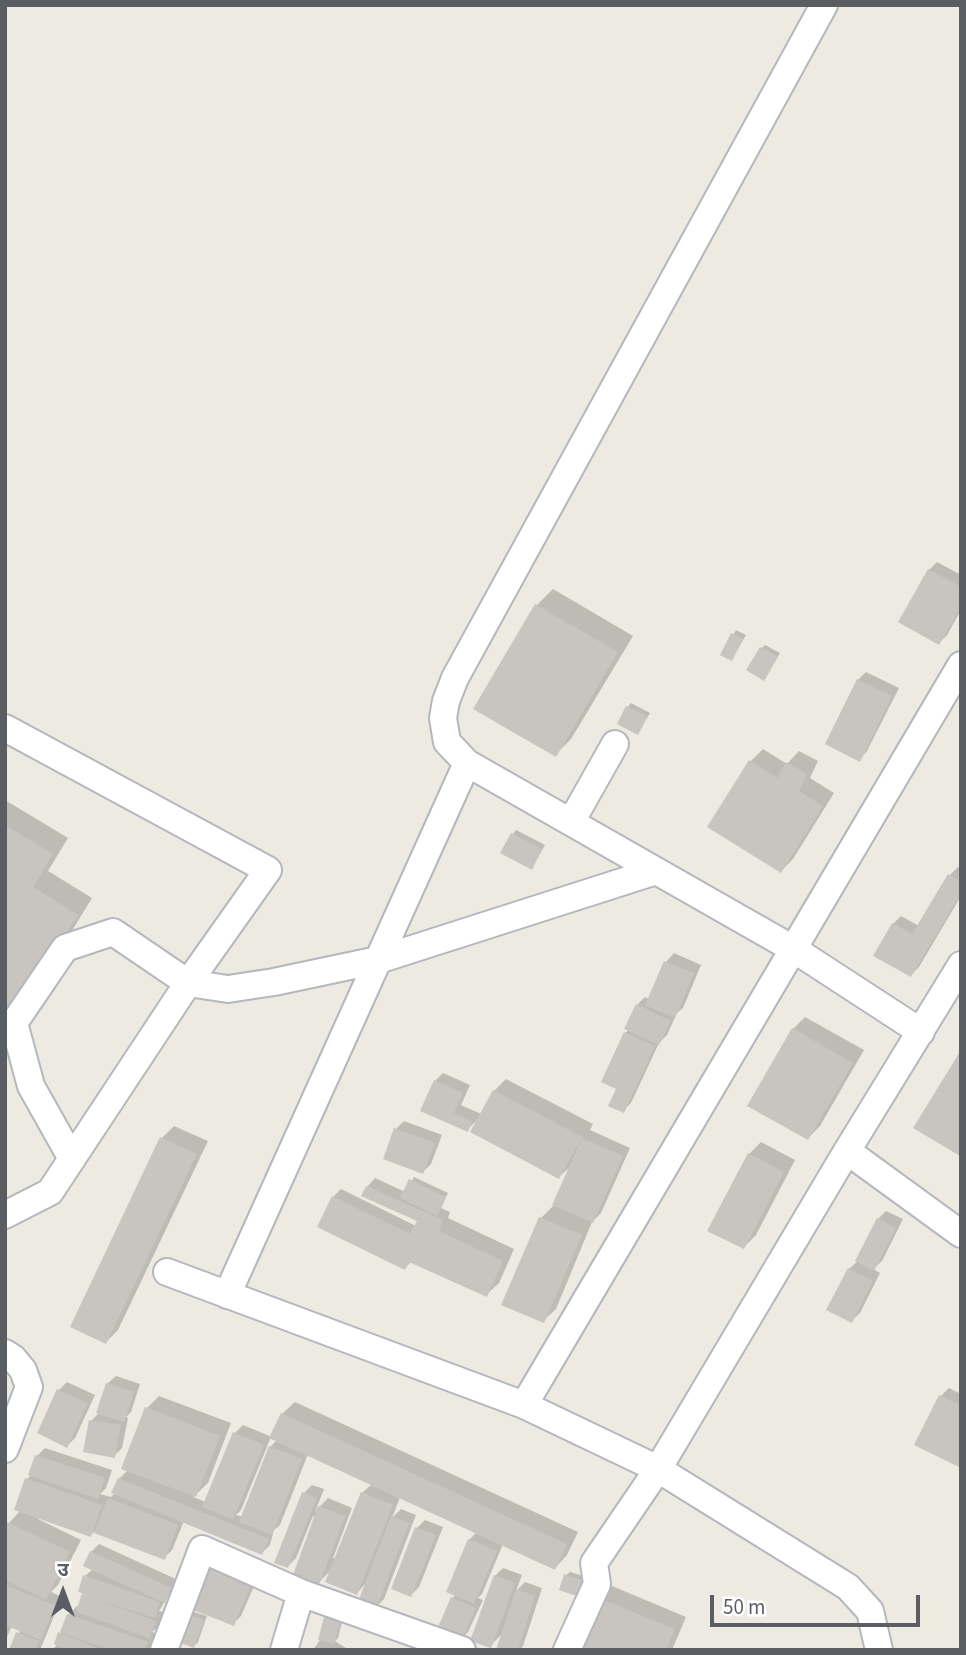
<!DOCTYPE html>
<meta charset="utf-8">
<style>
body{margin:0}
#map{position:relative;width:966px;height:1655px;overflow:hidden;background:#eceae1;font-family:"Source Sans 3","Noto Sans Devanagari",sans-serif}
canvas{display:block}
.frame{position:absolute;inset:0;border:7px solid #5a5d62;pointer-events:none}
.north{position:absolute;left:28px;top:1557px;width:70px;height:70px;-webkit-text-stroke:5px #fff;paint-order:stroke;rotate:0deg;font-size:19px;font-weight:700;line-height:28px;text-align:center;color:#5a5d62}
.north::after{content:'';display:block;margin:auto;width:24px;height:32px;background:#5a5d62;clip-path:polygon(50% 0,100% 100%,50% 72%,0 100%)}
.scale{position:absolute;left:710px;top:1595px;width:210px;height:32px;box-sizing:border-box;border:4px solid #5a5d62;border-top:0;padding-left:9px;font-size:21px;line-height:24px;white-space:nowrap;color:#5a5d62;-webkit-text-stroke:5px #fff;paint-order:stroke}
</style>
<div id="map">
<canvas width="966" height="1655"></canvas>
<div class="frame"></div>
<div class="north">उ</div>
<div class="scale">50 m</div>
</div>
<script>
const c = document.querySelector('canvas').getContext('2d');
c.lineJoin = 'round';
function fillPath(path, color) { c.fillStyle = color; c.fill(path, 'evenodd'); }
const toPath = rows => new Path2D(rows.map(r => 'M' + r).join(''));
function strokePath(path, color, width, dash) { c.strokeStyle = color; c.lineWidth = width; c.lineCap = dash ? 'butt' : 'round'; c.setLineDash(dash || []); c.stroke(path); }
const shadow = toPath([
 [937,562,961,575,961,610,947,635,939,643,929,570],
 [553,589,633,636,571,739,555,755,476,708,537,605],
 [736,630,746,635,732,659,723,654],
 [765,645,780,653,767,675,762,648],
 [866,672,899,688,867,751,859,760,858,680],
 [631,703,650,713,638,733,628,707],
 [763,749,787,764,799,751,818,761,810,778,834,793,793,859,781,871,751,761],
 [5,800,68,838,48,871,92,898,5,1040],
 [516,830,545,845,532,868,513,834],
 [958,867,961,869,961,896,919,967,911,975,893,924,901,916,919,926,950,875],
 [674,953,701,965,683,1008,677,1013,667,1035,659,1043,631,1103,623,1111,618,1088,625,1033,629,1030,637,1005,645,997,649,999,666,962],
 [805,1017,864,1050,820,1126,808,1138,793,1029],
 [443,1073,470,1085,461,1105,481,1114,494,1091,506,1079,593,1124,590,1130,630,1148,601,1213,592,1222,556,1309,543,1321,541,1218,554,1205,572,1165,559,1177,477,1120,467,1130,422,1111,435,1081],
 [404,1121,442,1135,431,1164,423,1172,396,1129],
 [174,1126,208,1141,118,1330,106,1342,162,1138],
 [761,1142,795,1160,756,1235,744,1247,749,1154],
 [414,1177,448,1193,441,1208,450,1212,448,1218,514,1249,499,1283,486,1295,411,1262,405,1268,333,1197,341,1189,416,1226,420,1220,367,1187,375,1178,405,1192],
 [886,1211,903,1219,882,1261,873,1269,880,1273,860,1313,851,1321,849,1269,858,1261,878,1219],
 [116,1376,140,1384,131,1412,126,1417,128,1418,122,1448,114,1456,91,1421,98,1414,107,1384],
 [67,1382,95,1395,75,1438,67,1446,59,1390],
 [949,1388,961,1394,961,1466,941,1396],
 [159,1396,231,1423,208,1483,193,1497,206,1502,235,1433,243,1425,272,1437,282,1414,295,1402,578,1532,567,1555,555,1568,503,1544,482,1594,478,1598,483,1600,468,1632,460,1640,453,1598,456,1594,469,1540,477,1532,400,1497,392,1518,401,1509,416,1515,384,1599,376,1607,367,1582,357,1593,332,1569,318,1583,316,1517,313,1516,296,1558,288,1566,304,1493,312,1485,324,1489,315,1512,328,1498,352,1508,333,1558,336,1559,362,1493,372,1484,308,1454,280,1525,274,1530,270,1545,262,1553,184,1521,172,1550,164,1558,95,1531,91,1535,39,1517,38,1519,81,1540,58,1585,51,1592,62,1597,40,1650,11,1650,21,1629,12,1625,5,1642,5,1583,8,1580,5,1530,9,1523,21,1510,27,1479,32,1474,37,1456,45,1448,112,1470,106,1488,100,1494,111,1497,115,1493,114,1492,119,1479,128,1470,147,1408],
 [271,1437,277,1440,269,1448,243,1517,236,1515,241,1510],
 [425,1520,443,1527,419,1587,411,1595,417,1528],
 [99,1544,178,1580,159,1611,163,1612,157,1628,152,1632,155,1633,150,1650,52,1650,58,1644,56,1643,68,1615,77,1606,79,1607,85,1592,85,1576,93,1569,91,1552],
 [215,1559,258,1577,241,1616,233,1624,207,1568],
 [503,1568,522,1575,516,1591,525,1582,542,1588,523,1646,520,1650,501,1650,503,1633,490,1646,495,1576],
 [570,1572,593,1579,585,1597,566,1575],
 [612,1586,686,1617,672,1650,579,1650,600,1599],
 [191,1611,207,1616,198,1642,194,1646,178,1640],
 [329,1614,343,1618,338,1638,335,1641,349,1650,313,1650,320,1640,325,1618]
]);
const building = toPath([
 [928,569,961,587,961,607,939,645,898,622],
 [535,604,618,652,556,757,473,709],
 [731,633,743,639,732,661,720,655],
 [760,647,778,657,764,681,746,670],
 [857,679,892,696,860,762,825,744],
 [626,706,648,716,638,735,617,724],
 [749,760,777,778,786,762,807,774,799,791,823,806,781,873,707,827],
 [5,825,53,854,33,887,78,915,5,1033],
 [511,833,542,849,532,870,500,853],
 [948,874,961,882,961,893,911,977,873,956,892,923,912,934],
 [664,961,694,973,675,1018,645,1005],
 [636,1004,671,1021,659,1045,624,1029],
 [792,1028,853,1063,808,1140,747,1106],
 [624,1032,655,1046,624,1113,608,1106,616,1089,601,1082],
 [961,1050,961,1155,960,1156,913,1128],
 [434,1080,463,1093,454,1113,472,1122,468,1132,420,1111],
 [493,1090,582,1137,559,1179,470,1132],
 [394,1128,435,1143,423,1174,383,1159],
 [160,1137,197,1154,106,1344,70,1327],
 [582,1138,623,1156,593,1223,552,1205],
 [748,1153,784,1172,744,1249,707,1231],
 [409,1179,446,1197,437,1216,400,1198],
 [366,1186,443,1220,439,1231,503,1261,487,1297,409,1262,405,1270,317,1227,332,1196,410,1234,417,1221,361,1196],
 [539,1217,582,1235,544,1323,501,1305],
 [877,1218,896,1228,874,1271,855,1261],
 [848,1268,873,1281,852,1323,826,1310],
 [106,1383,134,1392,124,1422,96,1413],
 [57,1389,88,1403,67,1448,37,1433],
 [939,1395,961,1406,961,1468,914,1445],
 [145,1407,220,1436,196,1497,121,1469],
 [281,1413,567,1544,555,1570,269,1438],
 [89,1420,121,1425,115,1458,83,1452],
 [233,1432,264,1445,233,1520,202,1507],
 [269,1446,302,1459,272,1535,239,1522],
 [35,1455,105,1478,98,1499,28,1475],
 [25,1478,102,1505,91,1537,14,1510],
 [118,1478,269,1539,262,1555,111,1493],
 [302,1492,317,1498,288,1568,274,1563],
 [361,1492,393,1505,357,1595,325,1582],
 [108,1498,178,1525,165,1560,94,1533],
 [318,1506,345,1516,319,1585,293,1575],
 [391,1516,409,1523,376,1609,358,1602],
 [7,1522,70,1552,46,1600,5,1580,5,1526],
 [415,1527,436,1535,411,1597,391,1589],
 [468,1539,497,1551,474,1604,446,1592],
 [90,1551,172,1588,165,1603,83,1566],
 [205,1567,251,1585,234,1626,188,1608],
 [564,1574,590,1583,585,1599,559,1590],
 [83,1575,160,1602,155,1618,92,1598,156,1621,149,1638,76,1612,82,1593,78,1592],
 [494,1575,515,1583,491,1648,470,1641],
 [5,1585,55,1605,41,1640,5,1625],
 [516,1589,535,1596,518,1650,496,1650],
 [451,1597,476,1608,461,1642,436,1632],
 [599,1598,675,1629,666,1650,577,1650],
 [67,1614,148,1642,145,1650,111,1650,60,1632],
 [186,1614,204,1620,194,1648,176,1641],
 [324,1617,340,1621,334,1644,318,1640],
 [16,1632,39,1641,36,1650,9,1650],
 [58,1632,102,1650,67,1650,54,1644]
]);
const street = toPath([
 [824,5,455,678,446,701,443,718,447,742,467,763,795,950,921,1032],
 [5,728,268,870,188,983,50,1192,5,1215],
 [571,822,615,744],
 [961,965,847,1151,961,1234],
 [847,1151,658,1469,524,1405,961,665],
 [72,1159,31,1086,14,1023,65,948,113,932,188,983,228,989,274,982,378,960,656,871],
 [167,1272,524,1405],
 [227,1295,467,763],
 [5,1353,13,1358,23,1370,29,1387,5,1449],
 [164,1650,202,1549,301,1593,462,1650],
 [284,1650,301,1593],
 [567,1650,597,1584,594,1563,658,1469,848,1587,870,1611,879,1650]
]);
fillPath(shadow, '#0003');
fillPath(building, '#c8c4bf');
strokePath(street, '#b4b7bc', 30);
strokePath(street, '#fff', 26);
</script>
